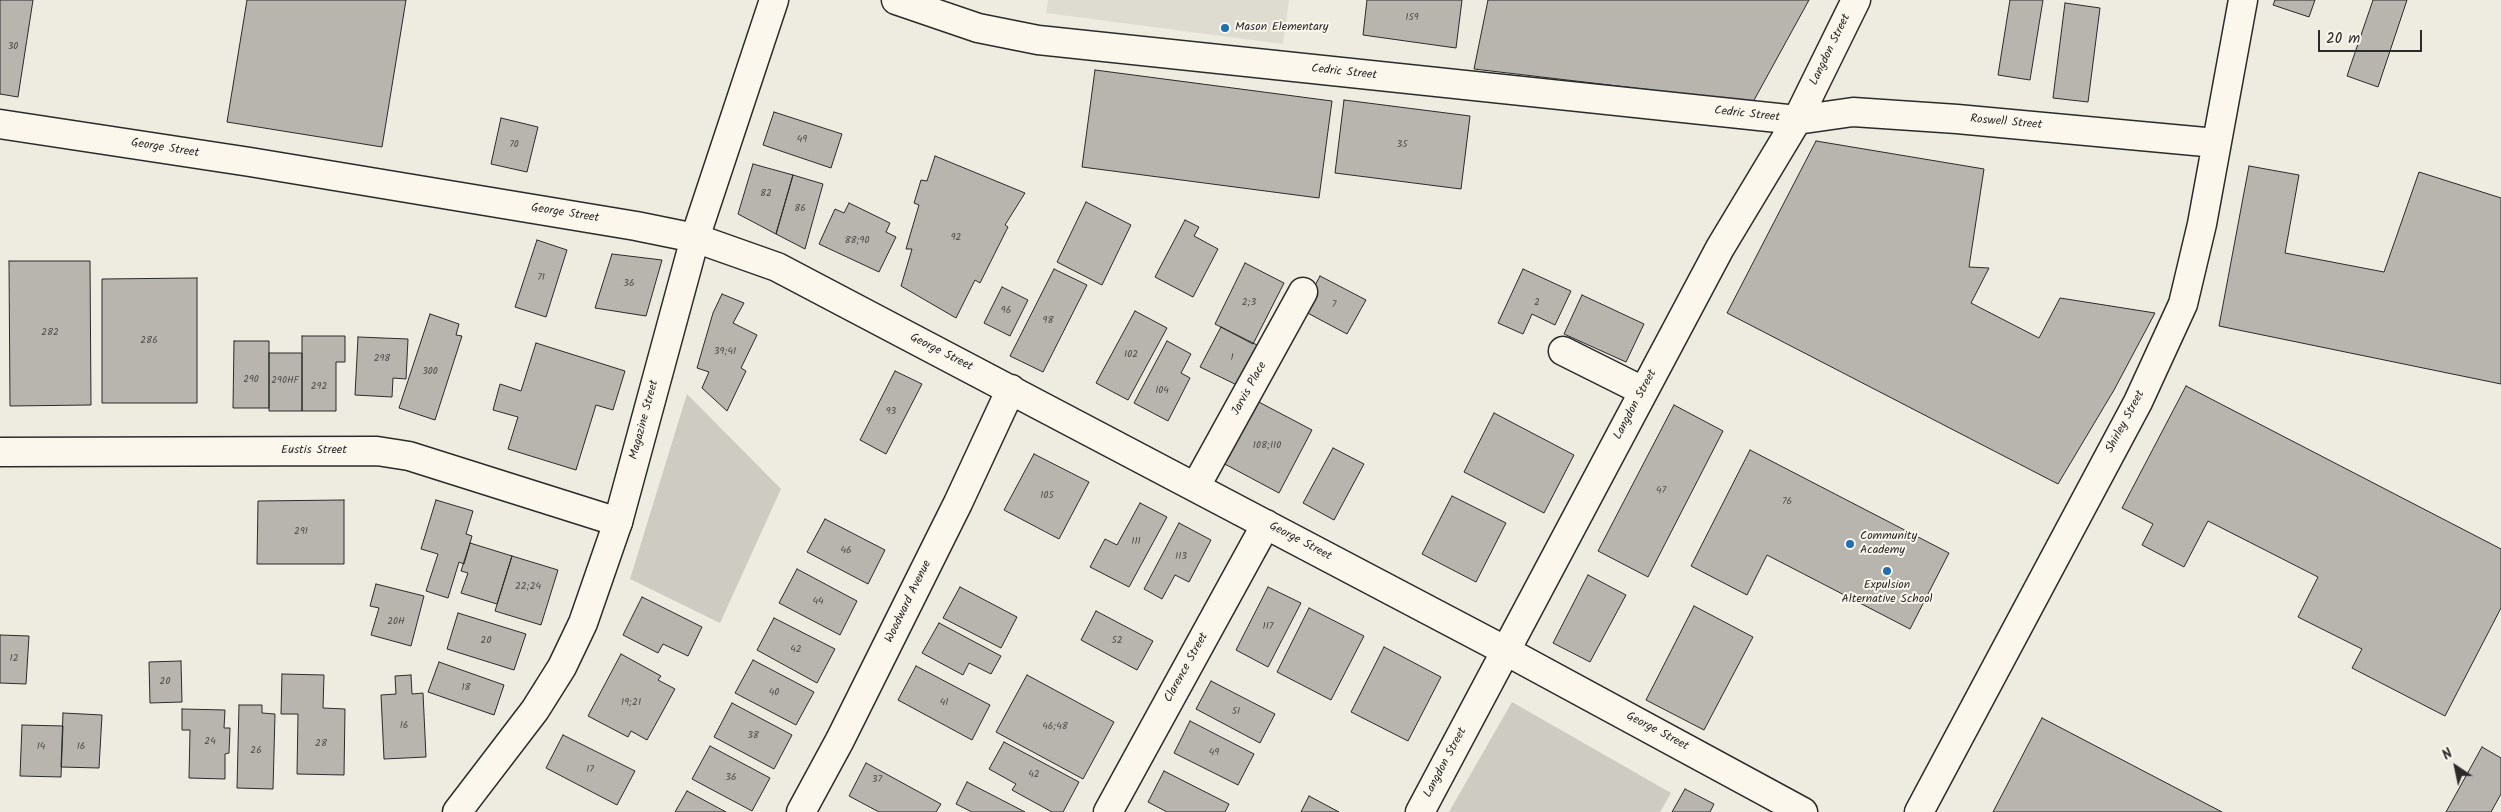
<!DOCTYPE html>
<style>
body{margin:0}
#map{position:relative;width:2501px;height:812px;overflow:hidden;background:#eeebe0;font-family:Kalam,sans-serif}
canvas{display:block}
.north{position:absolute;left:2431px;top:742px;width:50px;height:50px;-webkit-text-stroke:4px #fbf7ec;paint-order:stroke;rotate:326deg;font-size:14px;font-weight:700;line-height:20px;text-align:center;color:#2b2b2b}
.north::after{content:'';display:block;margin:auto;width:18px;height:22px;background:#2b2b2b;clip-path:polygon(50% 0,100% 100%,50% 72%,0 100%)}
.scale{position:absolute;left:2318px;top:30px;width:104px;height:22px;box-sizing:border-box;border:2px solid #2b2b2b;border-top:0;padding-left:6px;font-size:15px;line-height:18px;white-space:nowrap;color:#2b2b2b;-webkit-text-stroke:4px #fbf7ec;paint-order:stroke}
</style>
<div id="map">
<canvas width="2501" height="812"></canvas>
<div class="north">N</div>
<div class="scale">20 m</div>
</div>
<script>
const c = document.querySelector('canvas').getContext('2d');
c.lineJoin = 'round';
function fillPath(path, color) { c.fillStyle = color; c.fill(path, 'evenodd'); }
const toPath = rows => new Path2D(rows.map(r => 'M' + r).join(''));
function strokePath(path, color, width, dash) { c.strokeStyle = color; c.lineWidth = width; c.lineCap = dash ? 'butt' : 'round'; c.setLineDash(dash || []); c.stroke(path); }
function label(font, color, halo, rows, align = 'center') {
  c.font = font + ' Kalam,sans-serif'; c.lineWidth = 4; c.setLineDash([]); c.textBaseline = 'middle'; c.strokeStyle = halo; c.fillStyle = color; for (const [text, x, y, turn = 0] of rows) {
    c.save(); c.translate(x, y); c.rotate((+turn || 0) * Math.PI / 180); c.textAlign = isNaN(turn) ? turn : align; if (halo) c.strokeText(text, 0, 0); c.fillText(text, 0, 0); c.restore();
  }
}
const built = toPath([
 [1048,0,1289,0,1283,44,1046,13]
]);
const green = toPath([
 [687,394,781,489,720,623,630,579],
 [1512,702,1671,793,1660,812,1449,812]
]);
const building = toPath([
 [0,0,33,0,18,97,0,94,0,0],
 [247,0,406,0,382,147,227,122,247,0],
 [1367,0,1462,0,1456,48,1363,35,1367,0],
 [1488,0,1809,0,1753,102,1474,69,1488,0],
 [2010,0,2043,0,2030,80,1998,75,2010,0],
 [2275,0,2315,0,2309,17,2273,5,2275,0],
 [2373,0,2407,0,2378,87,2347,76,2373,0],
 [2065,3,2100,8,2088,102,2053,98,2065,3],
 [1095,70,1332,101,1319,198,1082,167,1095,70],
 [1344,100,1470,116,1461,189,1335,173,1344,100],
 [774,112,842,134,831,168,763,145,774,112],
 [501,118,538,127,527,172,491,164,501,118],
 [1816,141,1984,169,1969,267,1989,268,1971,303,2039,338,2060,298,2155,313,2114,390,2058,484,1727,313,1816,141],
 [935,156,1025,193,1005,225,1008,227,980,283,975,280,956,318,901,286,912,249,906,249,919,205,914,203,921,180,927,181,935,156],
 [753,164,793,175,776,234,738,214,753,164],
 [2249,166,2299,175,2285,253,2384,272,2419,172,2501,198,2501,384,2219,326,2249,166],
 [793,175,823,184,805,249,776,234,793,175],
 [1086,202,1131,225,1102,285,1057,262,1086,202],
 [849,203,890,223,886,232,896,237,879,272,819,244,835,209,844,213,849,203],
 [1185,220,1199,227,1194,236,1218,249,1193,297,1155,277,1185,220],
 [537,240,567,250,546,317,515,307,537,240],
 [612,254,662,260,646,316,595,308,612,254],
 [9,261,90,261,91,405,10,406,9,261],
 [1245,263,1284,283,1253,344,1215,324,1245,263],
 [1054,269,1087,285,1043,372,1010,356,1054,269],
 [1523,269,1571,291,1555,325,1532,314,1523,334,1498,323,1523,269],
 [1320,276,1366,300,1347,334,1302,310,1320,276],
 [197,278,197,403,102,403,102,279,197,278],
 [1002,287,1028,300,1010,336,984,323,1002,287],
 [722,294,744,303,733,323,757,335,741,368,746,371,727,411,702,388,709,372,697,368,713,313,722,294],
 [1582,295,1644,324,1626,362,1564,334,1582,295],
 [1135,311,1167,328,1128,400,1096,383,1135,311],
 [430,314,459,324,456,335,462,336,435,420,399,408,430,314],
 [1221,327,1263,348,1243,388,1200,367,1221,327],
 [302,336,345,336,345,362,336,362,336,411,302,411,302,336],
 [358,337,408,339,406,379,393,378,392,397,355,395,358,337],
 [234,341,269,341,269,408,233,408,234,341],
 [1167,341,1191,354,1181,373,1190,378,1168,421,1134,403,1167,341],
 [536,343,625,371,613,410,596,405,576,470,508,449,518,417,493,410,500,384,521,391,536,343],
 [269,353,302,353,302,411,269,411,269,353],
 [895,371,922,384,886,454,860,440,895,371],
 [2186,386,2501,549,2501,608,2445,716,2352,668,2362,649,2298,617,2318,577,2208,521,2184,567,2142,545,2153,524,2122,508,2186,386],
 [1255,400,1312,430,1279,493,1221,462,1255,400],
 [1674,405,1723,431,1648,577,1598,551,1674,405],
 [1494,413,1574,455,1544,513,1464,472,1494,413],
 [1333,448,1364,464,1334,520,1303,503,1333,448],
 [1750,450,1949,553,1910,629,1767,555,1747,595,1691,566,1750,450],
 [1034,454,1089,482,1059,539,1004,510,1034,454],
 [1452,496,1506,523,1476,582,1422,554,1452,496],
 [344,500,344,564,257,564,258,501,344,500],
 [436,500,473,511,466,534,472,536,464,564,459,562,448,598,426,591,438,554,421,549,436,500],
 [1140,503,1167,517,1129,587,1090,567,1105,539,1117,545,1140,503],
 [825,519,885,550,868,584,807,552,825,519],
 [1179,523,1211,540,1189,582,1175,575,1162,599,1144,589,1179,523],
 [470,543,512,556,497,604,461,593,468,573,461,571,470,543],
 [512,556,558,570,541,625,495,611,512,556],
 [797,569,857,601,840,635,779,603,797,569],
 [1588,575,1626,595,1590,662,1553,643,1588,575],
 [376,584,424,596,411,646,371,635,379,608,370,606,376,584],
 [960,587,1017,617,1001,648,943,618,960,587],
 [1268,587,1301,603,1268,667,1236,650,1268,587],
 [642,597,702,627,688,656,663,644,658,653,623,635,642,597],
 [1694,606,1753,637,1704,730,1646,700,1694,606],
 [1309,608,1364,636,1331,700,1277,672,1309,608],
 [1096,611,1153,641,1137,670,1081,640,1096,611],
 [458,613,526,634,514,670,447,649,458,613],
 [774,618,835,649,817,683,757,650,774,618],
 [939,623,1001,656,991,674,969,663,963,675,922,653,939,623],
 [0,635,29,636,26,684,0,683,0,635],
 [1384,647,1441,677,1408,741,1351,712,1384,647],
 [621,654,661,676,658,680,675,689,647,740,631,731,628,737,588,716,621,654],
 [753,660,814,692,796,725,735,693,753,660],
 [181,661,182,702,150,703,149,662,181,661],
 [439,662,504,685,494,715,428,692,439,662],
 [916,666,990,705,972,740,898,700,916,666],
 [282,674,324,675,323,708,345,709,344,775,297,774,298,714,281,714,282,674],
 [411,675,412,694,423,693,426,757,384,759,381,695,396,694,395,676,411,675],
 [1027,675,1114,722,1083,779,996,732,1027,675],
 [1211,681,1275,714,1260,743,1196,709,1211,681],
 [732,703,792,735,774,769,714,737,732,703],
 [239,705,262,705,262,713,275,714,273,789,237,788,239,705],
 [182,709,225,710,224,728,230,728,229,753,225,754,225,779,189,778,190,730,182,730,182,709],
 [63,713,102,715,99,768,61,767,63,713],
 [2042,718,2222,812,1993,812,2042,718],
 [1190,721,1254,754,1238,785,1174,753,1190,721],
 [22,725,63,726,61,777,20,776,22,725],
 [563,735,635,771,617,805,546,768,563,735],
 [1004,742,1079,782,1063,812,1052,812,1012,790,1016,784,989,769,1004,742],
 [710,746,770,778,752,811,692,779,710,746],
 [2482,747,2501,758,2501,794,2491,812,2446,812,2482,747],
 [866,763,941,804,936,812,879,812,849,796,866,763],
 [1164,771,1229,804,1225,812,1167,812,1148,802,1164,771],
 [967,782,1025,812,972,812,956,804,967,782],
 [1685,789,1714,804,1710,812,1672,812,1685,789],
 [687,791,726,812,675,812,687,791],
 [1309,796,1339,812,1301,812,1309,796]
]);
const street = toPath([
 [896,0,978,28,1038,40,1797,120,1853,112,1957,119,2216,143],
 [0,124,250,162,636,226,695,238,777,267,1506,651,1803,812],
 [1563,351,1643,391],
 [0,452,377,451,409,456,618,522],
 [1196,486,1303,292],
 [801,812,840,740,958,503,1011,389],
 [1108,812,1266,524],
 [1420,812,1720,248,1797,120,1856,0],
 [1919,812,2138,402,2183,304,2202,224,2243,0]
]);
const secondary = toPath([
 [457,812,535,710,562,667,583,623,618,522,695,238,774,0]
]);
const markers = [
 [1225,28,5,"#1f6fb2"],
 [1850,544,5,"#1f6fb2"],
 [1887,571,5,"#1f6fb2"]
];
const numberNames = [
 ["159",1412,18],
 ["30",13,47],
 ["49",802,140],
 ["70",514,145],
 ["35",1402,145],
 ["82",766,194],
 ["86",800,209],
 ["92",956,238],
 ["88;90",857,241],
 ["71",541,278],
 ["36",629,284],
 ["2;3",1249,303],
 ["2",1537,303],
 ["7",1334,305],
 ["96",1006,311],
 ["98",1048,321],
 ["282",50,333],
 ["286",149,341],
 ["39;41",725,352],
 ["102",1131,355],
 ["1",1232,358],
 ["298",382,359],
 ["300",430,372],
 ["290",251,380],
 ["290HF",285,381],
 ["292",319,387],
 ["104",1162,391],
 ["93",891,412],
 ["108;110",1267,446],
 ["47",1661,491],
 ["105",1047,496],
 ["76",1787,502],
 ["291",301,532],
 ["111",1136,542],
 ["46",846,551],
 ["113",1181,557],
 ["22;24",528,587],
 ["44",818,602],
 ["20H",396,622],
 ["117",1268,627],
 ["20",486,641],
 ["52",1117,641],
 ["42",796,650],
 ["12",14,659],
 ["20",165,682],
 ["18",466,688],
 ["40",774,693],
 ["19;21",631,703],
 ["41",944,703],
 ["51",1236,712],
 ["16",404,726],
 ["46;48",1055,727],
 ["38",753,736],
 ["24",210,742],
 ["28",321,744],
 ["14",41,747],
 ["16",81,747],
 ["26",256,751],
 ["49",1214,753],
 ["17",590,770],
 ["42",1034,775],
 ["36",731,778],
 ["37",877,780]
];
const poiNames = [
 ["Mason Elementary",1235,28],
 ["Community",1860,537],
 ["Academy",1860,551],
 ["Expulsion",1887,586,"center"],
 ["Alternative School",1887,600,"center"]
];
const streetNames = [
 ["Langdon Street",1831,50,-64],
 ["Cedric Street",1344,73,6],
 ["Cedric Street",1747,115,6],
 ["Roswell Street",2006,123,5],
 ["George Street",165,149,9],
 ["George Street",565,214,9],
 ["George Street",941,353,27],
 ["Jarvis Place",1250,389,-61],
 ["Langdon Street",1636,405,-62],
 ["Magazine Street",645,420,-75],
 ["Shirley Street",2126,422,-62],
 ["Eustis Street",314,451],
 ["George Street",1300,542,28],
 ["Woodward Avenue",909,602,-64],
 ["Clarence Street",1187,668,-61],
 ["George Street",1657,732,28],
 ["Langdon Street",1446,763,-62]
];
fillPath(built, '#dedbd1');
fillPath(green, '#cecbc2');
fillPath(building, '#b8b5ae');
strokePath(building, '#2b2b2b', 1);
strokePath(street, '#2b2b2b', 31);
strokePath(secondary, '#2b2b2b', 31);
strokePath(street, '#fbf7ec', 28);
strokePath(secondary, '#fbf7ec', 28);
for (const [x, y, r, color] of markers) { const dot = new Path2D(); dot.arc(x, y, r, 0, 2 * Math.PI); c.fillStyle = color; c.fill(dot); strokePath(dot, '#fbf7ec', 2); }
label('10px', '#4e4e4c', null, numberNames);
label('12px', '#2b2b2b', '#fbf7ec', poiNames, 'left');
label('12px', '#2b2b2b', '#fbf7ec', streetNames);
</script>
